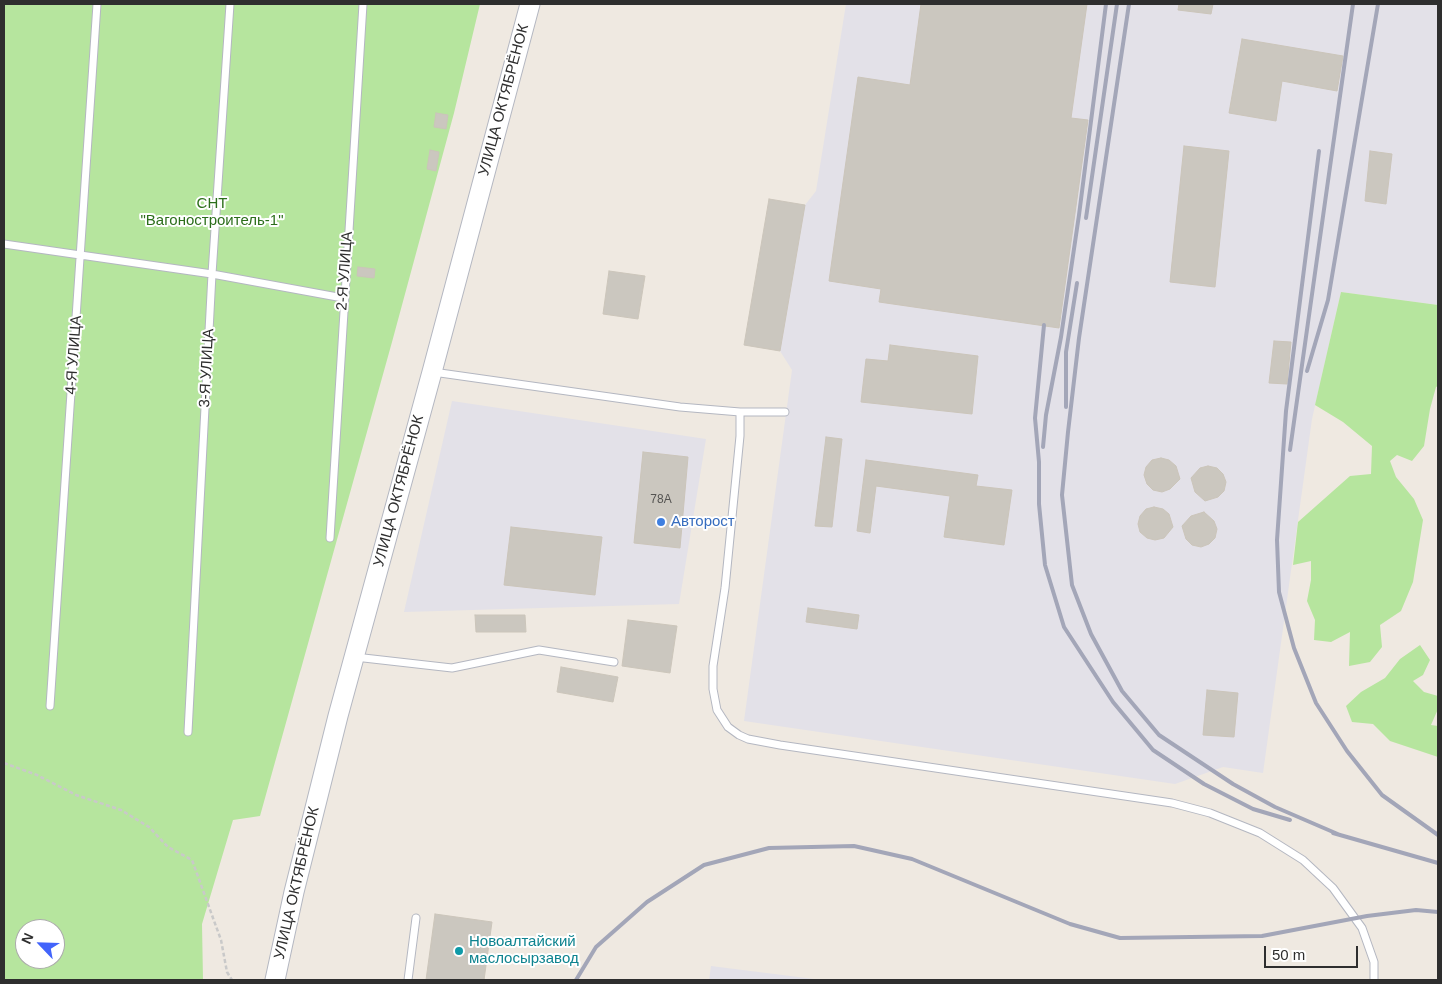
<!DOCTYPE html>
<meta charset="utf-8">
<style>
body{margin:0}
#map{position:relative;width:1442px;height:984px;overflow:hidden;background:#efe9e1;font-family:Arial,sans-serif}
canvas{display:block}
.frame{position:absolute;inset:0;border:5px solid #2e2e2e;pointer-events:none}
.north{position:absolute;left:15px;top:919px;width:50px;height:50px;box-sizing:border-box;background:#fff;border:1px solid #ababab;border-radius:50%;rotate:294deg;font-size:14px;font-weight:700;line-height:20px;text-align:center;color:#2e2e2e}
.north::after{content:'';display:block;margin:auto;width:18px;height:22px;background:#4264fb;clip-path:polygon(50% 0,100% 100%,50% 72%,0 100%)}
.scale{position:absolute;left:1264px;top:946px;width:94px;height:22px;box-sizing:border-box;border:2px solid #2e2e2e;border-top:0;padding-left:6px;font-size:15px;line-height:18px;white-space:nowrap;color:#2e2e2e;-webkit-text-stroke:4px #fff;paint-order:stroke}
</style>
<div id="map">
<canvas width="1442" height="984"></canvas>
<div class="frame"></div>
<div class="north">N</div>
<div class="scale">50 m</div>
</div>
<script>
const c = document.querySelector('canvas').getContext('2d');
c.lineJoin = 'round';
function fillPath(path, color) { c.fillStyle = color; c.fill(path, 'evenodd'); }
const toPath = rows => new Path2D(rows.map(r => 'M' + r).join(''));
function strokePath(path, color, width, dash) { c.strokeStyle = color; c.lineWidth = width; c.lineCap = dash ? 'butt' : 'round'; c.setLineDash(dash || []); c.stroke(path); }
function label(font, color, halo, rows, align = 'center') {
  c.font = font + ' Arial,sans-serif'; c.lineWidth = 4; c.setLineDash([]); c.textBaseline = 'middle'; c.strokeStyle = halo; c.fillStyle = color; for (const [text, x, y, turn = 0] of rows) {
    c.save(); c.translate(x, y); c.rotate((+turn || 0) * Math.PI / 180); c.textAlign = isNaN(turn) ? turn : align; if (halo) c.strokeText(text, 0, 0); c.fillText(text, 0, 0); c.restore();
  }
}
const industrial = toPath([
 [846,4,1438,4,1438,305,1341,292,1312,419,1263,773,1223,767,1175,784,744,721,792,370,780,351,744,345,769,199,805,205,816,191],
 [452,401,706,439,679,604,404,612],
 [711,966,822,980,709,980]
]);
const green = toPath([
 [4,4,480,4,454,113,392,342,260,816,233,820,202,924,203,980,4,980],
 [25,929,55,929,55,959,25,959],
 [1341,292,1438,305,1438,386,1436,387,1430,409,1424,446,1412,461,1397,455,1390,461,1396,477,1414,499,1423,520,1413,582,1401,611,1380,625,1382,647,1370,662,1349,666,1350,632,1331,642,1314,640,1315,620,1307,601,1311,580,1311,561,1293,565,1298,522,1350,476,1371,474,1372,446,1343,422,1315,405],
 [1420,645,1430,660,1423,675,1413,681,1424,692,1438,696,1438,709,1431,725,1438,726,1438,757,1390,741,1373,724,1352,722,1346,706,1361,692,1385,678,1400,659]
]);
const building = toPath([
 [921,4,1087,4,1071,118,1088,120,1059,328,879,302,881,289,829,281,858,77,910,85,921,4],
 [1179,4,1213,4,1211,14,1178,10,1179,4],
 [1242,39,1343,56,1337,91,1282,81,1276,121,1229,113,1242,39],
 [436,113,448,115,446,129,434,127,436,113],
 [1184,146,1229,151,1215,287,1170,282,1184,146],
 [430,150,439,152,436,171,427,169,430,150],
 [1370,151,1392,154,1386,204,1365,201,1370,151],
 [769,199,805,205,780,351,744,345,769,199],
 [358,267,375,269,374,278,357,276,358,267],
 [609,271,645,276,638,319,603,314,609,271],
 [1274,341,1291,342,1287,384,1269,383,1274,341],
 [890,345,978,356,972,414,861,402,866,359,888,361,890,345],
 [826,437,842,439,832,527,815,526,826,437],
 [643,452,688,457,680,548,634,543,643,452],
 [1161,458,1169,460,1176,466,1180,479,1170,489,1162,492,1153,490,1147,484,1144,475,1146,467,1152,460,1161,458],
 [866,460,978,475,976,486,1012,490,1004,545,944,537,950,496,876,486,870,533,857,531,866,460],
 [1208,466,1217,468,1223,474,1226,482,1224,491,1218,497,1205,501,1195,492,1191,478,1200,468,1208,466],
 [1154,507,1163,509,1169,514,1173,527,1164,538,1155,540,1147,538,1140,532,1138,524,1140,516,1146,509,1154,507],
 [1204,512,1214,521,1217,529,1215,538,1209,544,1201,547,1192,545,1186,539,1182,526,1191,516,1204,512],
 [511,527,602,537,595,595,504,585,511,527],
 [808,608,859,615,857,629,806,622,808,608],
 [475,615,525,615,526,632,476,632,475,615],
 [628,620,677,626,670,673,622,666,628,620],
 [561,667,618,677,613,702,557,692,561,667],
 [1207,690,1238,693,1234,737,1203,735,1207,690],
 [435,914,492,922,484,980,426,980,435,914]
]);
const path = toPath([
 [4,763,37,775,76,795,121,810,149,827,168,847,192,860,221,940,227,972,232,980]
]);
const lane = toPath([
 [4,244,212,274,343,298],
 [433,372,680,407,740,412,740,436,725,588,713,666,713,689,717,710,728,727,739,735,748,739,780,745,1172,803,1210,813,1260,833,1303,860,1333,888,1362,928,1374,962,1374,980],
 [740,412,785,412],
 [330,538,363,4],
 [355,657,452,668,539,650,614,662],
 [50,706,97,4],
 [188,732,212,274,230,4],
 [408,980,416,918]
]);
const secondary = toPath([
 [275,980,294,892,338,716,432,372,530,4]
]);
const rail = toPath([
 [1129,4,1079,338,1068,432,1062,495,1072,585,1091,634,1122,691,1159,735,1233,784,1275,807,1340,835],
 [1319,151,1286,411,1277,540,1279,592,1294,648,1316,703,1347,751,1382,795,1438,835],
 [1086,218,1117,4],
 [1044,325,1035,418,1039,462,1039,504,1045,565,1064,627,1113,702,1153,750,1204,784,1253,809,1290,820],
 [1307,371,1328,300,1378,4],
 [1066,407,1066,352,1077,283],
 [1043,447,1046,415,1061,337,1079,215,1106,4],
 [1290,450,1353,4],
 [1333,833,1438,863],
 [576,980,596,947,647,902,704,865,769,848,854,846,912,859,1070,924,1120,938,1262,936,1367,916,1416,910,1438,912]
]);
const markers = [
 [661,522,5,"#3f7fe0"],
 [459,951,5,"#0f9aa8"]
];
const numberNames = [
 ["78А",661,500]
];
const streetNames = [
 ["УЛИЦА ОКТЯБРЁНОК",504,100,-75],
 ["2-Я УЛИЦА",345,271,-86],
 ["4-Я УЛИЦА",74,355,-86],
 ["3-Я УЛИЦА",207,368,-87],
 ["УЛИЦА ОКТЯБРЁНОК",399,491,-75],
 ["УЛИЦА ОКТЯБРЁНОК",297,883,-77]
];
const parkNames = [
 ["СНТ",212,204],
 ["\"Вагоностроитель-1\"",212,221]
];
const shopNames = [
 ["Авторост",671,522]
];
const cultureNames = [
 ["Новоалтайский",469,942],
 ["маслосырзавод",469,959]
];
fillPath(industrial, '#e3e1e8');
fillPath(green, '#b6e59e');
fillPath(building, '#cbc7bf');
strokePath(building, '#cbc5ba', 1);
strokePath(lane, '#b4b7c1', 9);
strokePath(secondary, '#b4b7c1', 21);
strokePath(path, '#c9c9c9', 2.5, [4, 2.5]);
strokePath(lane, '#fff', 7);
strokePath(secondary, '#fff', 19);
strokePath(rail, '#a3a6b8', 4);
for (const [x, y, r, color] of markers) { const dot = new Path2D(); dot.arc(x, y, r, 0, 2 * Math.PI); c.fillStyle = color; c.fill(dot); strokePath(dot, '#fff', 2); }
label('12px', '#555452', null, numberNames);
label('15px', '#2e2e2e', '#fff', streetNames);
label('15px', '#2c6e1b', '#fff', parkNames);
label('15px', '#366cbe', '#fff', shopNames, 'left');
label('15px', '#0d838f', '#fff', cultureNames, 'left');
</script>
